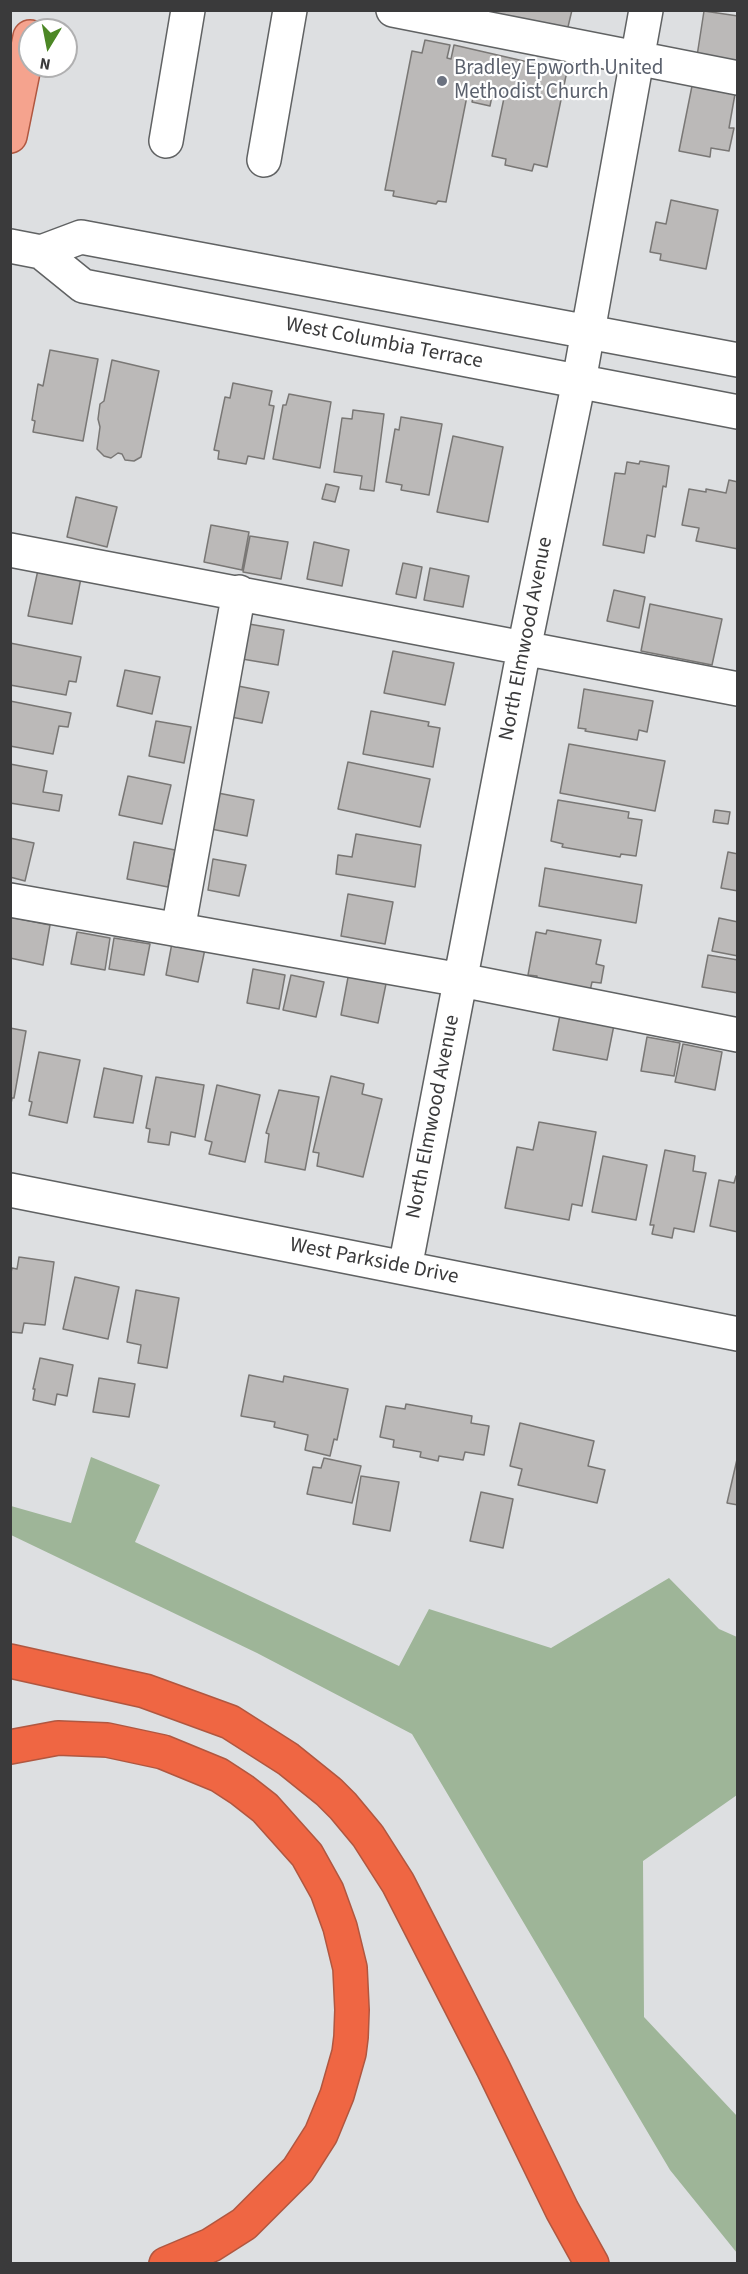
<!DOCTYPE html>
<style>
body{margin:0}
#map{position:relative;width:748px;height:2274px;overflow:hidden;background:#dddfe1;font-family:"Source Sans 3",sans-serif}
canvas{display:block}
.frame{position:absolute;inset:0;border:12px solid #3a3a3b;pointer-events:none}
.north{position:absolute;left:18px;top:18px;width:60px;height:60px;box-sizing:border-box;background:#fff;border:2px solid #b0b0b1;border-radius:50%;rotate:190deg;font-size:16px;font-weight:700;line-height:24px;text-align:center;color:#3a3a3b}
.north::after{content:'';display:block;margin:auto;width:21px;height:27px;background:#4c8725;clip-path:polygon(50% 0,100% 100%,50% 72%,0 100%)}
</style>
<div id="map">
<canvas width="748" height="2274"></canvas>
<div class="frame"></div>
<div class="north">N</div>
</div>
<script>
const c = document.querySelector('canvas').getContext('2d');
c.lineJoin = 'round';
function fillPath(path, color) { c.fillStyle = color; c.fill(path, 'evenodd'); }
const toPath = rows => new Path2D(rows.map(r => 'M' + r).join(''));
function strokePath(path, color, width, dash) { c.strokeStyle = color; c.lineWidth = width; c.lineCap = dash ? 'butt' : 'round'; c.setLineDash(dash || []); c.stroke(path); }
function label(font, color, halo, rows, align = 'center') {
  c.font = font + ' "Source Sans 3",sans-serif'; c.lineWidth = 4.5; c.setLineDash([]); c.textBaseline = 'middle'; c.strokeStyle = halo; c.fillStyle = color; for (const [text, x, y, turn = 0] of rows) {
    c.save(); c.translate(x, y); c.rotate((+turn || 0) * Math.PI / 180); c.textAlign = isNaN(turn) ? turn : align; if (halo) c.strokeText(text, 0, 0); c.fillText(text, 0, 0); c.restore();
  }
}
const forest = toPath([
 [91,1457,160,1485,135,1542,399,1666,429,1609,551,1648,669,1578,719,1629,737,1637,737,1795,643,1861,644,2017,737,2116,737,2253,670,2170,412,1734,257,1653,11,1535,11,1506,71,1523]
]);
const building = toPath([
 [487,10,572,10,567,31,486,13,487,10],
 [704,11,738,16,738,63,697,56,704,11],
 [425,40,450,45,447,58,451,59,454,45,567,71,547,167,534,164,532,171,505,165,506,159,492,156,504,98,492,96,490,106,472,102,474,93,468,91,446,202,438,201,436,204,393,196,394,191,385,190,412,51,422,53,425,40],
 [692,86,735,94,729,128,734,128,729,151,711,148,710,157,679,151,692,86],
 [671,200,718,210,706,269,660,260,661,254,650,252,656,222,666,224,671,200],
 [50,350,98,359,83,441,33,432,35,421,32,420,38,384,43,386,50,350],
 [112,360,159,371,141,457,134,461,125,460,122,454,118,453,111,458,104,456,97,449,100,427,98,419,100,404,104,401,112,360],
 [233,383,272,391,269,405,274,406,264,459,248,456,246,464,218,459,219,451,214,450,225,397,230,398,233,383],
 [289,394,331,402,320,468,273,459,283,405,286,405,289,394],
 [353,410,384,414,374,491,360,489,362,476,334,472,342,418,352,419,353,410],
 [401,417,442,424,429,495,401,490,402,485,386,482,395,429,399,430,401,417],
 [453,436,503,447,488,522,437,512,453,436],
 [640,461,669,466,666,487,663,486,655,537,647,535,644,553,603,545,615,473,625,474,627,462,639,464,640,461],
 [729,480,738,482,738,549,696,541,699,528,682,525,689,489,706,492,706,489,726,493,729,480],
 [326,484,339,487,335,502,322,499,326,484],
 [76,497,117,507,107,547,67,537,76,497],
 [211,525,249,532,242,570,204,562,211,525],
 [250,536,288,542,281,579,243,572,250,536],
 [314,542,349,550,342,586,307,579,314,542],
 [403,563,422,567,416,598,396,594,403,563],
 [430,568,469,576,463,607,424,600,430,568],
 [38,570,81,578,72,624,28,616,38,570],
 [614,590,645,597,639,628,607,621,614,590],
 [650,604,722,619,712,665,641,651,650,604],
 [249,624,284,630,278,665,242,659,249,624],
 [10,643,81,657,76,682,69,681,66,695,10,685,10,643],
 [393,651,454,663,445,705,384,693,393,651],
 [125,670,160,677,152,714,117,706,125,670],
 [238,686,269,692,262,723,231,717,238,686],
 [584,689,653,701,647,732,639,730,637,740,585,731,586,729,578,728,584,689],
 [10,701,71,713,68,727,59,726,53,754,10,746,10,701],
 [371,711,429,722,428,726,440,728,433,767,363,754,371,711],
 [156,721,191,727,184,763,149,756,156,721],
 [569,744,665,761,655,811,560,793,569,744],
 [348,762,430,779,420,827,338,809,348,762],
 [10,764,47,771,43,792,62,795,59,811,10,803,10,764],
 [128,776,171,785,162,824,119,815,128,776],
 [218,793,254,800,247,836,211,829,218,793],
 [558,800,629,812,628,818,642,820,636,856,621,854,620,857,562,847,563,844,551,841,558,800],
 [715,810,730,812,728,824,713,822,715,810],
 [356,834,421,845,415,887,336,874,338,855,352,857,356,834],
 [10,838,34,843,25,881,10,877,10,838],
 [134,842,175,850,168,887,127,879,134,842],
 [728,852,738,854,738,891,721,888,728,852],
 [213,859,246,865,239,896,208,890,213,859],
 [545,868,642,885,636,923,539,906,545,868],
 [348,894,393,902,385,944,341,936,348,894],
 [10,917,50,925,43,965,10,958,10,917],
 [719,918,738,922,738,956,712,951,719,918],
 [547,930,601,940,596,964,604,966,601,983,592,982,590,991,536,981,537,976,528,975,536,932,546,934,547,930],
 [77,932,110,938,105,970,71,964,77,932],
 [114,938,150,944,144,975,109,969,114,938],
 [172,943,205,949,198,982,166,975,172,943],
 [708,955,738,960,738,993,702,987,708,955],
 [253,969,285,975,279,1009,247,1003,253,969],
 [349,972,387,979,378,1023,341,1015,349,972],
 [291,975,324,982,316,1017,283,1010,291,975],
 [560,1015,614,1025,607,1060,553,1050,560,1015],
 [10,1028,26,1031,14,1098,12,1098,11,1104,10,1028],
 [647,1037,680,1043,674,1076,641,1071,647,1037],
 [683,1044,722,1052,715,1090,675,1082,683,1044],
 [39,1052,80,1060,67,1123,29,1115,32,1102,29,1101,39,1052],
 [104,1068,142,1076,133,1123,94,1117,104,1068],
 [331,1076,364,1084,362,1094,382,1099,363,1177,317,1166,319,1153,313,1152,331,1076],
 [156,1077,204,1085,195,1137,171,1132,169,1145,148,1142,150,1129,146,1128,156,1077],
 [217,1085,260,1095,245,1162,209,1154,212,1142,205,1140,217,1085],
 [279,1090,319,1097,305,1170,265,1162,269,1134,266,1133,279,1090],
 [539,1122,596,1132,582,1206,572,1204,569,1220,505,1208,517,1147,533,1150,539,1122],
 [665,1150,695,1156,693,1171,706,1173,694,1232,674,1228,672,1238,652,1234,654,1225,650,1225,665,1150],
 [603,1156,647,1165,636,1220,592,1212,603,1156],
 [736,1176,738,1177,738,1232,710,1226,719,1180,734,1183,736,1176],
 [19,1257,54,1262,45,1325,24,1323,22,1333,10,1332,10,1276,12,1268,17,1269,19,1257],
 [75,1277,119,1287,108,1339,63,1329,75,1277],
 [136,1290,179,1298,167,1368,138,1363,141,1345,127,1342,136,1290],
 [40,1358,73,1365,67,1396,57,1394,55,1405,33,1400,35,1389,33,1389,40,1358],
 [249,1375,283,1382,284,1376,348,1389,337,1440,334,1439,330,1456,305,1450,308,1435,274,1427,275,1422,241,1416,249,1375],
 [99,1378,135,1384,129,1417,93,1412,99,1378],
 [406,1404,472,1416,471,1423,489,1426,484,1455,465,1452,463,1460,439,1456,438,1461,420,1457,421,1452,393,1447,394,1440,380,1437,386,1406,405,1409,406,1404],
 [520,1423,594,1441,588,1466,605,1470,597,1503,518,1485,522,1469,510,1466,520,1423],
 [738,1455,738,1505,727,1503,738,1455],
 [324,1458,361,1466,352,1503,307,1494,313,1467,321,1468,324,1458],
 [361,1476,399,1482,390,1531,353,1524,361,1476],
 [481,1492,513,1499,503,1548,470,1541,481,1492]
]);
const minor = toPath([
 [393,10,738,78],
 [166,141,188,10],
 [264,160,290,10],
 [10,246,41,252,83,286,738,412],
 [41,252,81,237,738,360],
 [10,550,738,689],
 [10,900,461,980,738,1035],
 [178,930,239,592],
 [10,1190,738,1334],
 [405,1268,524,649,579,381,646,10]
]);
const major = toPath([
 [10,136,30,37]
]);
const highway = toPath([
 [10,1661,145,1691,230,1722,288,1759,329,1792,343,1806,368,1836,398,1883,493,2068,562,2210,592,2264],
 [10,1747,58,1738,107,1740,163,1752,219,1775,242,1790,265,1808,307,1855,327,1891,340,1927,350,1968,352,2010,351,2037,349,2053,337,2095,321,2134,298,2170,244,2224,211,2245,166,2264]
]);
const markers = [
 [442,81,6,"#6b7280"]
];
const worshipNames = [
 ["Bradley Epworth United",454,69],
 ["Methodist Church",454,93]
];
const streetNames = [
 ["West Columbia Terrace",384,344,11],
 ["North Elmwood Avenue",527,639,-79],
 ["North Elmwood Avenue",434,1117,-79],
 ["West Parkside Drive",374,1262,11]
];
fillPath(forest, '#9eb598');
fillPath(building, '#bbb9b8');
strokePath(building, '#797775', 1.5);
strokePath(minor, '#606263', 36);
strokePath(major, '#b05740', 36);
strokePath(highway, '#b05740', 36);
strokePath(minor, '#fff', 33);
strokePath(major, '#f5a38e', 33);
strokePath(highway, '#ef6643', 33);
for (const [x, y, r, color] of markers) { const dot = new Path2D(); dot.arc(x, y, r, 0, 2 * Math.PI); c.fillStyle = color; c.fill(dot); strokePath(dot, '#fff', 2); }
label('21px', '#5b616d', '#fff', worshipNames, 'left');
label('21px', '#3a3a3b', '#fff', streetNames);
</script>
